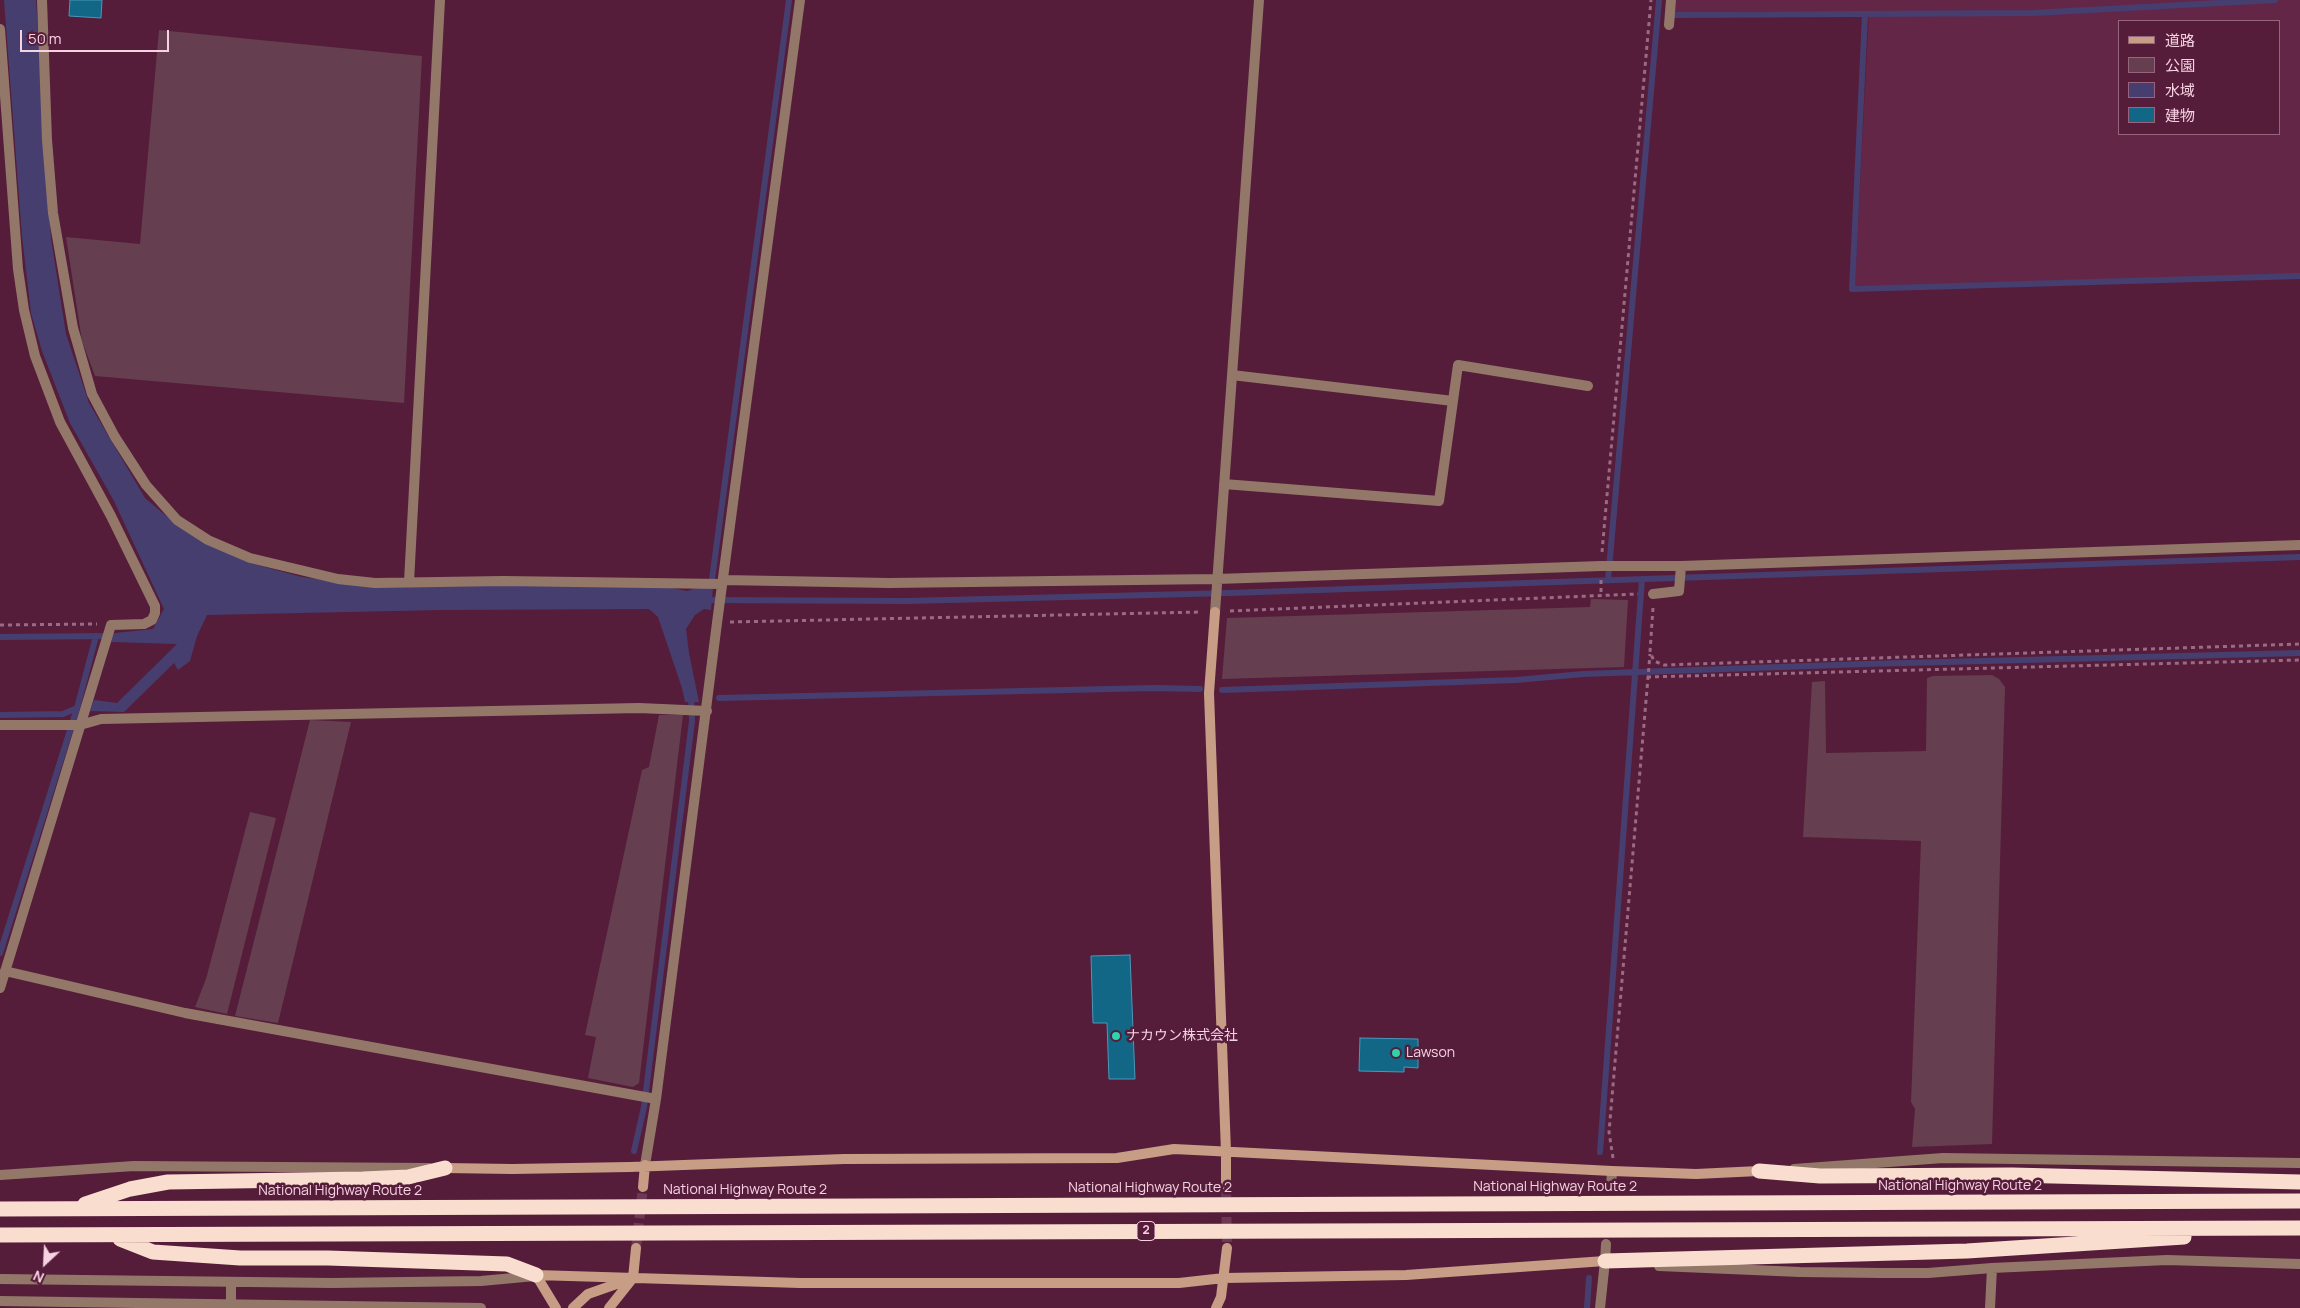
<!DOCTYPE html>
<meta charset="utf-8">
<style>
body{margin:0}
#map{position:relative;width:2300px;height:1308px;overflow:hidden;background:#551d3a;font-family:Manrope,"Noto Sans JP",sans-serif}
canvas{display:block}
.legend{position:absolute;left:2118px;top:20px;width:162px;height:115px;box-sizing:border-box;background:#551d3a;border:1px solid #96657d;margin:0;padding:6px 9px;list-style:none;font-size:15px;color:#f7d2e2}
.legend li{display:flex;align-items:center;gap:10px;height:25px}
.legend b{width:25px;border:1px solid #96657d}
.north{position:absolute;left:20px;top:1238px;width:50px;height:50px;-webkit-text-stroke:4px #551d3a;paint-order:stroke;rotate:205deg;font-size:14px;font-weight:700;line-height:20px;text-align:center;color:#f7d2e2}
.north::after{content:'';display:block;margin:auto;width:18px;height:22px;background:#f7d2e2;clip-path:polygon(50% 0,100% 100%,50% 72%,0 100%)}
.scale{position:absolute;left:20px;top:30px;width:149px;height:22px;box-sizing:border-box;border:2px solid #f7d2e2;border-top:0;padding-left:6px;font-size:15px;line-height:18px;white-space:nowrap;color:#f7d2e2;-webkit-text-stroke:4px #551d3a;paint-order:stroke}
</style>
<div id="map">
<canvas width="2300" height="1308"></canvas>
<ul class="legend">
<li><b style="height:6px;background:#c89d85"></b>道路</li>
<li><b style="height:14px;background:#653e50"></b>公園</li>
<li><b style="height:14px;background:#473e70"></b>水域</li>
<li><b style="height:14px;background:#126686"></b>建物</li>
</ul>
<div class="north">N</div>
<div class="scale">50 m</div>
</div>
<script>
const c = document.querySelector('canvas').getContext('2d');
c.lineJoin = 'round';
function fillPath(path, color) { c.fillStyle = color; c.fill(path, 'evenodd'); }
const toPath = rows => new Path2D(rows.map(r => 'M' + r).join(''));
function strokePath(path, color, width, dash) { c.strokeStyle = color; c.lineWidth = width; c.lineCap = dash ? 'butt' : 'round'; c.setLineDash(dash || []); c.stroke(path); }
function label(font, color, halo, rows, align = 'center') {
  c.font = font + ' Manrope,"Noto Sans JP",sans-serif'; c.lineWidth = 5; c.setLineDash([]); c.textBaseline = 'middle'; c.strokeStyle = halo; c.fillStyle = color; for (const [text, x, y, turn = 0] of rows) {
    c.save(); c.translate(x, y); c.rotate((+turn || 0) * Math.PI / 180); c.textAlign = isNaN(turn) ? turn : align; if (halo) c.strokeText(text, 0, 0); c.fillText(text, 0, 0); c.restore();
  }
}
const built = toPath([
 [1676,0,2300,0,2300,274,1855,286,1869,11,1675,12],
 [2119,21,2279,21,2279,134,2119,134]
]);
const green = toPath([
 [159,30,422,56,404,403,95,376,82,341,66,237,140,244],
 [1591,599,1628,600,1624,667,1222,679,1227,618,1590,607],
 [1992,675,1999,679,2005,687,1992,1144,1912,1147,1915,1109,1911,1102,1921,841,1803,837,1812,682,1825,681,1826,753,1926,751,1927,678,1933,676],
 [659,715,683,715,639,1083,633,1087,588,1078,596,1037,585,1035,642,770,649,767],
 [310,720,351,722,278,1023,235,1016],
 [250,812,276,818,227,1014,195,1007,206,979]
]);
const water = toPath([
 [4,0,36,0,51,239,66,334,89,403,145,498,165,515,199,539,250,563,302,577,369,585,656,585,687,591,703,586,713,588,711,610,704,609,695,615,686,629,689,653,699,702,685,702,682,688,658,617,649,609,440,610,207,615,197,636,190,661,178,670,174,663,124,712,90,711,94,700,117,703,177,644,112,642,109,640,111,635,115,633,153,629,164,609,114,501,70,423,42,351,31,313,22,236]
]);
const stream = toPath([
 [1674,15,2033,13,2275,0],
 [1865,15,1852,289,2300,276],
 [1608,580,1659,0],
 [711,587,789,0],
 [704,600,907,601,1229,593,2300,557],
 [0,637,109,636],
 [1222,690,1516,680,1583,674,1865,664,2300,653],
 [719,698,1153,688,1200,689],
 [0,715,63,714,77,708,96,636],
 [0,953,77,708],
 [634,1151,644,1107,692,721,691,694],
 [1600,1152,1642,579],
 [1587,1308,1589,1278]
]);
const building = toPath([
 [70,0,102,0,101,18,69,16,70,0],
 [1130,955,1135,1079,1109,1079,1107,1023,1093,1023,1091,956,1130,955],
 [1360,1038,1418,1039,1418,1068,1404,1067,1404,1072,1359,1071,1360,1038]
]);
const secondaryTunnel = toPath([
 [1226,1187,1227,1248],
 [636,1248,643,1187]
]);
const path = toPath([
 [1602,552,1651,0],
 [1601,580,1601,595],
 [1653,608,1650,652,1654,661,1664,665,2300,644],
 [1230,611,1638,594],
 [730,622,1201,612],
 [0,625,97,624],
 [1647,677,2300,660],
 [1613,1158,1609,1132,1650,654]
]);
const lane = toPath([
 [1611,1187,1612,1171],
 [1605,1261,1606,1244]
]);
const street = toPath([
 [42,0,47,140,53,213,73,328,92,394,115,437,146,485,177,520,208,540,250,558,338,579,375,583,503,581,722,584],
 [1669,25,1671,0],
 [0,29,18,269,24,310,35,356,60,422,111,516,155,606,155,613,152,620,144,624,111,625,0,988],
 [1232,375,1453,401],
 [1224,484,1439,501,1458,365,1588,386],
 [723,580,889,583,1217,579,1601,566,1681,566,2300,545],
 [409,582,440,0],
 [1653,594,1679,591,1681,566],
 [1215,612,1259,0],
 [0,725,80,725,101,719,639,708,707,711],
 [5,971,185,1013,656,1099],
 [645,1165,656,1099,717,623,800,0],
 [1794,1169,1943,1158,2300,1163],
 [0,1175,134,1166,429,1168],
 [1659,1266,1800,1272,1881,1273,1928,1273,1992,1268,2167,1260,2300,1264],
 [0,1279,332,1283,481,1281,535,1276],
 [0,1301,481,1308],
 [231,1303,231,1283],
 [1600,1308,1605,1261,1610,1262],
 [1990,1308,1992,1268]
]);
const secondary = toPath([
 [1215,612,1209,693,1226,1152,1226,1187],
 [445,1168,512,1169,630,1167,844,1159,1117,1158,1174,1149,1612,1171,1696,1174,1759,1171],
 [643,1187,645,1165],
 [536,1275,800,1283,1179,1283,1224,1278,1406,1275,1605,1261],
 [536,1275,556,1308],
 [573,1308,588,1294,625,1281],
 [609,1308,633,1278,636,1248],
 [1216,1308,1221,1297,1227,1248]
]);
const highway = toPath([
 [1759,1171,1820,1176,2012,1175,2300,1182],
 [85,1204,130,1189,168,1182,363,1179,408,1177,445,1168],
 [0,1209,2300,1201],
 [0,1235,2300,1228],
 [120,1239,153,1252,240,1258,328,1258,507,1264,536,1275],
 [1605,1261,1967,1251,2184,1237]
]);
const markers = [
 [1116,1036,5,"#2ed4aa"],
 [1396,1053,5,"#2ed4aa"]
];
const shields = [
 [1146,1231,18]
];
const shieldNames = [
 ["2",1146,1231]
];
const poiNames = [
 ["ナカウン株式会社",1126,1036],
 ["Lawson",1406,1053]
];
const streetNames = [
 ["National Highway Route 2",1960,1186],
 ["National Highway Route 2",1555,1187],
 ["National Highway Route 2",1150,1188],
 ["National Highway Route 2",745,1190],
 ["National Highway Route 2",340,1191]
];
fillPath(built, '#642647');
fillPath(green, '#653e50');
fillPath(water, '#473e70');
strokePath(stream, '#473e70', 6);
fillPath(building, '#126686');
strokePath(building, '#4d97ba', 1);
strokePath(secondaryTunnel, '#6d3853', 10, [10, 5]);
strokePath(path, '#9b6b83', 3, [4, 4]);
strokePath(lane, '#937869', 10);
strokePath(street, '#937869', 10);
strokePath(secondary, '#c89d85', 10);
strokePath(highway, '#f9decf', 15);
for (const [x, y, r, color] of markers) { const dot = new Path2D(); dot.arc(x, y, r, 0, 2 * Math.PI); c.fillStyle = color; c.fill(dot); strokePath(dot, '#551d3a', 2); }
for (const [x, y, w] of shields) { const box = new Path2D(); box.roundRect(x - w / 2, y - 9.5, w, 19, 4); c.fillStyle = '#551d3a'; c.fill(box); strokePath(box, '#f7d2e2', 1); }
label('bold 12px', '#f7d2e2', null, shieldNames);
label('14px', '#f7d2e2', '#551d3a', poiNames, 'left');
label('14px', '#f7d2e2', '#551d3a', streetNames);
</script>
